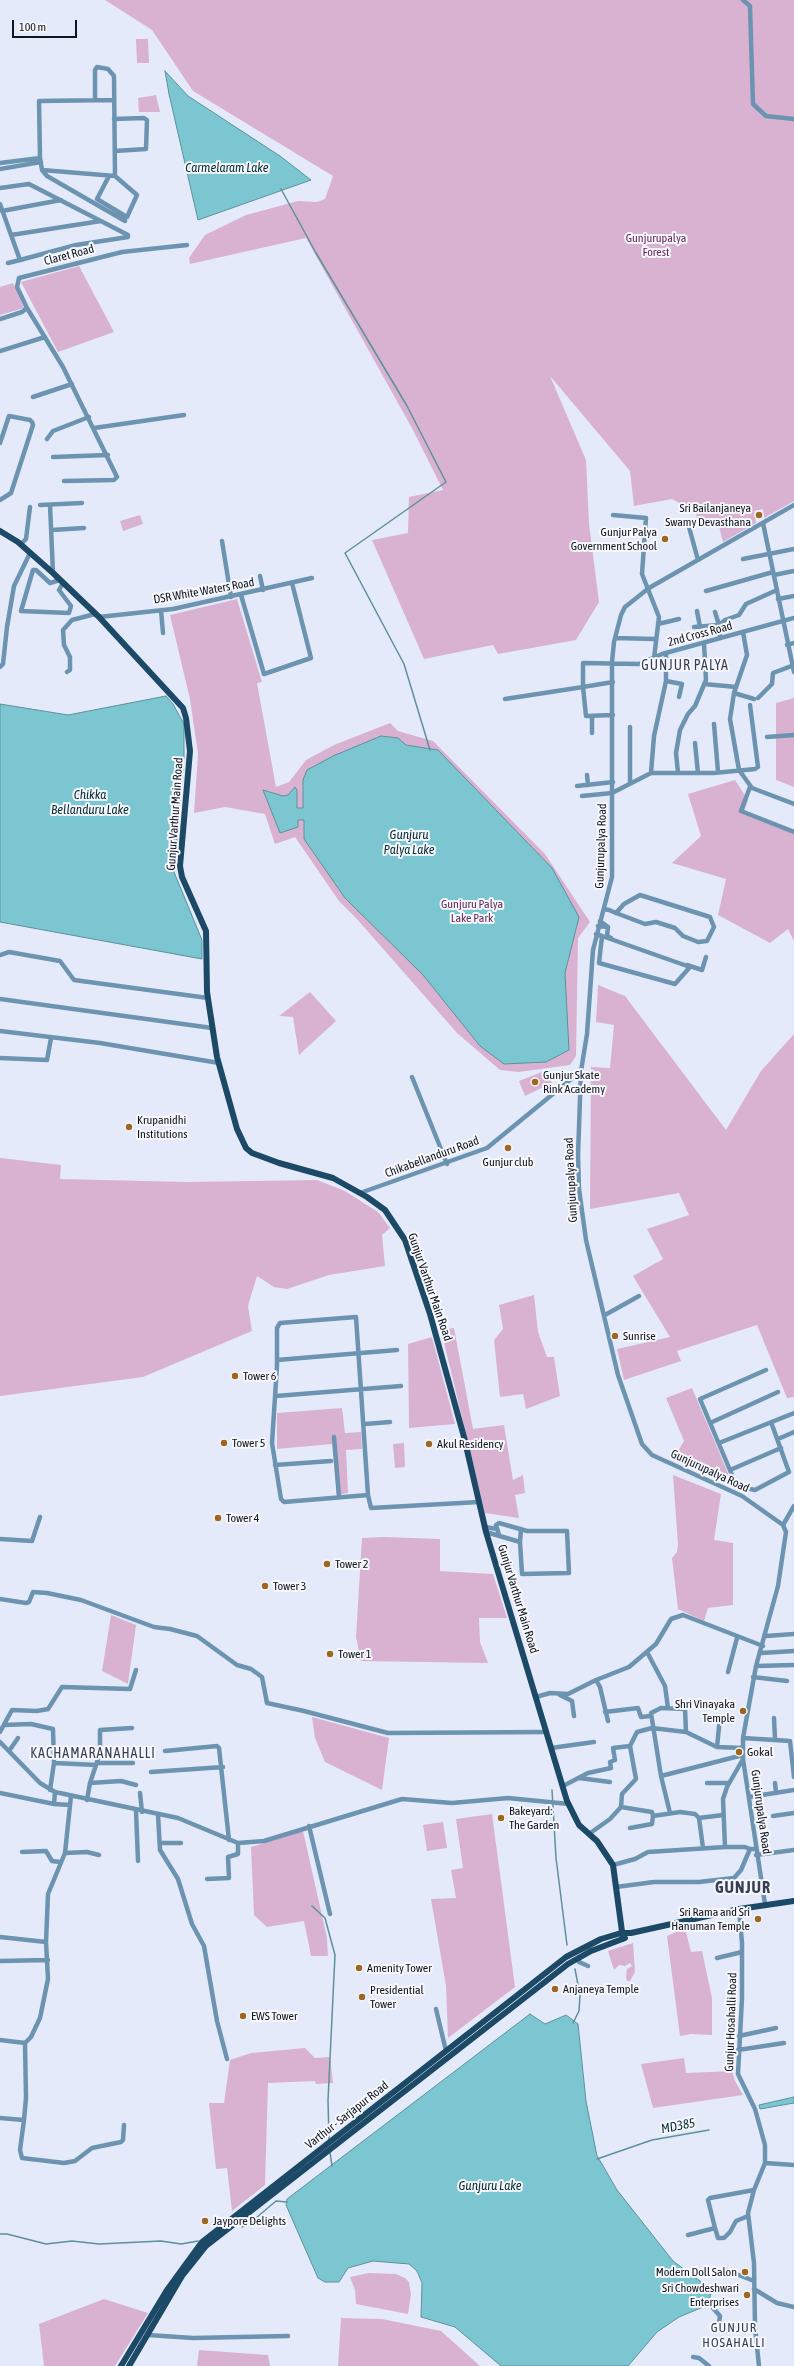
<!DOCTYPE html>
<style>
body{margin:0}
#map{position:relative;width:794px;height:2366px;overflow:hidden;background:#e5eafb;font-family:"Asap Condensed",sans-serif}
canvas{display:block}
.scale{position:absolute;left:12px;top:20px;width:65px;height:18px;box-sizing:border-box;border:2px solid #12151e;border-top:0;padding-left:5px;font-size:12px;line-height:14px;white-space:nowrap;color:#12151e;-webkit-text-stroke:3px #f6f8fd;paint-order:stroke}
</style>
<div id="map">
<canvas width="794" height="2366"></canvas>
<div class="scale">100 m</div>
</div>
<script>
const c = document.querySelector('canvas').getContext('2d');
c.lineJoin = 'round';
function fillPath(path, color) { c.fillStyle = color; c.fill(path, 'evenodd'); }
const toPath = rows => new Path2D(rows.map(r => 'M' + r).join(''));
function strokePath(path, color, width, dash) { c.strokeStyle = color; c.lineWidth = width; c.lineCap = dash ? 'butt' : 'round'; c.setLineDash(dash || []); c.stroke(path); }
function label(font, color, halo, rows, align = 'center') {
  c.font = font + ' "Asap Condensed",sans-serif'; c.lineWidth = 4; c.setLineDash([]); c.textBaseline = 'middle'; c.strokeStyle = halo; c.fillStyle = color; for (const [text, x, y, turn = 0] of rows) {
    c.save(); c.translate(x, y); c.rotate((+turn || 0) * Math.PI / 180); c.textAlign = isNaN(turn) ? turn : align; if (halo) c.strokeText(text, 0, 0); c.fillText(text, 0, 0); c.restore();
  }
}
const green = toPath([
 [105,0,794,0,794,501,764,518,763,509,754,511,756,523,723,542,717,518,697,521,696,512,672,499,634,506,630,471,550,376,586,460,589,524,599,602,576,640,498,654,493,645,424,659,372,540,408,533,409,497,443,490,413,430,306,238,190,264,189,258,205,235,246,215,298,201,317,202,325,199,333,176,193,91,152,30],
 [136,39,148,39,149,63,137,63],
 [156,95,160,112,139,112,138,98],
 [79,266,114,332,58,352,21,282],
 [13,283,24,308,0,315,0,287],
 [140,515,143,524,123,531,120,521],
 [237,599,262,682,257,683,276,787,289,782,306,760,334,745,390,723,398,731,433,741,545,854,590,922,578,938,576,1056,570,1065,519,1072,500,1070,457,1033,356,918,339,901,295,837,275,844,265,814,225,807,194,813,198,754,190,699,170,615],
 [794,698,794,787,776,780,776,703],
 [735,780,748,800,744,812,794,832,794,941,788,929,770,943,718,915,726,879,672,863,701,836,688,794],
 [598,985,625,996,726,1130,761,1071,794,1034,794,1397,787,1398,757,1325,677,1351,681,1361,624,1380,617,1349,670,1337,633,1276,663,1259,647,1229,689,1215,679,1193,590,1209,591,1067,610,1068,614,1025,596,1022],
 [310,992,336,1021,299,1055,293,1017,279,1016],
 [547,1070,552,1083,525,1096,519,1081],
 [0,1158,61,1165,60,1179,187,1182,317,1180,345,1191,378,1212,390,1228,382,1235,385,1266,329,1275,287,1289,274,1287,257,1276,248,1306,252,1331,143,1377,0,1396],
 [534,1295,538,1332,547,1357,554,1357,560,1396,526,1409,523,1394,500,1397,494,1340,503,1329,499,1305],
 [454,1328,473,1429,504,1425,513,1480,523,1475,525,1493,515,1495,519,1518,485,1513,441,1330],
 [432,1337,455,1424,409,1428,408,1344],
 [692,1388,728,1473,730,1485,674,1458,684,1441,666,1398],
 [342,1408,345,1433,361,1432,362,1449,346,1450,348,1493,337,1495,332,1444,277,1449,277,1413],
 [404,1443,405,1467,395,1468,393,1444],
 [673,1475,721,1494,714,1540,733,1543,733,1605,708,1608,704,1621,678,1609,672,1558,677,1552,678,1545],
 [384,1537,440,1539,440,1571,493,1574,507,1618,479,1618,480,1642,488,1663,361,1661,356,1637,362,1538],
 [111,1615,136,1625,128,1684,102,1671],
 [312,1717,389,1738,382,1790,325,1762,315,1738],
 [492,1814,515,1987,448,2038,446,1986,431,1899,456,1898,451,1870,463,1868,456,1819],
 [443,1822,447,1848,427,1851,423,1825],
 [303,1831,327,1938,328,1956,311,1956,304,1921,267,1927,254,1915,251,1847],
 [685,1928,691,1952,702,1951,712,1998,712,2035,691,2034,680,2036,667,1936],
 [633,1943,635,1972,630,1981,627,1981,626,1977,627,1969,632,1966,630,1963,625,1966,619,1965,614,1970,608,1951],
 [305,2048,315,2058,330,2057,333,2083,316,2084,315,2081,268,2083,265,2185,232,2211,227,2168,216,2169,209,2103,224,2103,230,2060,251,2053],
 [684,2058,686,2073,732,2071,735,2081,743,2095,653,2108,641,2064],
 [369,2273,396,2274,405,2278,409,2282,411,2294,408,2314,356,2304,355,2290,350,2277],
 [104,2299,148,2313,115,2366,44,2366,39,2324],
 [341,2318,382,2319,441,2331,480,2366,334,2366,338,2366],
 [199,2350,268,2355,270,2366,197,2366]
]);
const water = toPath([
 [165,71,188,96,280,156,311,180,198,220,169,94,165,71],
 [166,696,173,704,184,724,184,758,174,872,202,940,202,959,0,922,0,704,68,715,166,696],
 [381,736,398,738,406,745,438,750,552,868,579,917,565,973,569,1050,546,1062,504,1064,480,1046,423,975,345,898,304,839,304,820,298,820,298,827,280,833,263,790,283,796,288,795,295,787,297,790,297,808,303,808,303,780,307,770,333,756,381,736],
 [530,2014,545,2024,566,2015,578,2024,586,2101,597,2156,602,2164,617,2190,673,2261,708,2287,711,2293,708,2305,679,2317,657,2332,628,2366,501,2366,455,2327,421,2317,422,2283,417,2271,409,2264,373,2261,348,2268,339,2282,325,2282,318,2278,286,2205,287,2199,530,2014],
 [794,2097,794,2103,760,2109,759,2105,794,2097]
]);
const stream = toPath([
 [281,189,316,253,407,406,446,482,345,553,404,664,430,750],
 [552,1790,556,1858,567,1945],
 [312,1906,325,1918,335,1955,328,2100,329,2141],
 [573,2023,579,2011,580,1995,575,1969],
 [330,2152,332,2166],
 [597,2159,652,2140,709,2130],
 [242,2227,249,2224,276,2201,287,2202],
 [0,2234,7,2234,46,2244,72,2241,99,2244,161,2241,181,2244,198,2241]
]);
const minor = toPath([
 [743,0,750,6,753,104,766,116,794,119],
 [113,100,39,101,40,158,42,170,47,176,125,221],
 [114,119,144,118,147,120,146,149,115,151],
 [0,163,40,158],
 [0,169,41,162],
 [42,170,115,176,114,76,108,69,97,67,95,70,95,100],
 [109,176,97,199,127,217,137,195,115,176],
 [0,188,29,184,128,235,128,237,76,245,20,260,0,204],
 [2,211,61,200],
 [11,235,101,221],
 [8,263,20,260],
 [27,308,63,367,117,477,114,480,64,481],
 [0,319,22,312,27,308,17,287,19,278,122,252,187,245],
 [0,351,45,337],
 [33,397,72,384],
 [94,428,184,415],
 [47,439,53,431,89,417],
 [0,443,9,416,30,420,32,422,33,425,11,493,0,500],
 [53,457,108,455],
 [40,505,82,503],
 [50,505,53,573],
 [613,515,646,518,642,574,659,617,654,658],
 [763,523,794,672],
 [689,527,698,560],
 [52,530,84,528],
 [222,541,231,597],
 [21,544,26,539,30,507],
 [743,559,794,549],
 [774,575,794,571],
 [260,576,263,590],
 [60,580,50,583,36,570,33,570,21,611,69,613,71,606,59,590,63,583],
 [706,591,773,572],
 [241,595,264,674,311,658,292,583],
 [778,599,794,596],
 [161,610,163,633],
 [697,611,700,627],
 [715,612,719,625],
 [99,617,173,609,312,578],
 [658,624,679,619],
 [719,625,725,620,739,615,746,604,777,590],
 [694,627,719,625,720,637],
 [743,632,747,655,734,693,730,719,739,770,752,788,794,804],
 [615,638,655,639],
 [787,645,794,643],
 [0,667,3,664,7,627,14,586,30,553],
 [67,672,70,670,70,657,64,645,63,630,72,620,95,614],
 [666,681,682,684,679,697],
 [613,682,583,687,586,716,613,715],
 [704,684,736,687],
 [734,693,754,699],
 [758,698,772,684,773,673,794,665],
 [505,699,583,687,583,663,639,664,662,654,794,618],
 [714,724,718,772],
 [630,727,630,783],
 [592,733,592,716],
 [767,737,794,735],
 [695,743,698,773],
 [651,773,654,736,666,681,666,653],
 [678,773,676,753,680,730,688,714,695,706,706,680,704,644],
 [587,775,588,785],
 [577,786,613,782],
 [750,787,741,811,794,832],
 [582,796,612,793,651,773,714,773,755,769,758,767,750,705],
 [604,909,609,910,616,913,645,924,656,922,675,928,683,936,698,942,707,941,714,927,710,917,640,895,624,904,616,913],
 [598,926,608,927,600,921],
 [608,927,607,936,611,938],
 [596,934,602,936,599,963,675,984,690,967,602,936],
 [0,955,9,952,60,961,74,980,208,998],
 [687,965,702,970,706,957],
 [0,999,212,1028],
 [0,1031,100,1043,219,1063],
 [0,1058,47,1060,51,1038],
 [412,1077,447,1164],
 [360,1193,487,1148,581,1071],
 [605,1315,639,1296],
 [277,1360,397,1350],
 [766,1370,700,1399,735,1482,746,1488,755,1490,789,1472,771,1422],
 [276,1396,401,1386],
 [710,1423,778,1392],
 [365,1424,390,1422],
 [334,1437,339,1497],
 [778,1439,794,1432],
 [719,1443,794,1413],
 [275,1465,331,1461],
 [730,1470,781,1448],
 [368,1495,284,1502,281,1499,272,1443,277,1366,277,1328,280,1323,356,1317,368,1495,371,1508,479,1502],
 [783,1525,794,1506],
 [485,1527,497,1529],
 [486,1532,520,1542,522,1574,569,1573,567,1531,527,1531,499,1523,496,1525,499,1535],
 [0,1539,32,1541,40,1517],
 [520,1542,521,1529],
 [0,1599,26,1603,29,1602,33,1592,47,1593,81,1600,154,1627,170,1629,197,1636,237,1665,251,1669,262,1677,267,1703,304,1711,388,1733,546,1732],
 [766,1636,794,1634],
 [647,1652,665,1686,668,1708],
 [761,1653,794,1651],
 [756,1666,794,1665],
 [728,1672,737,1638],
 [753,1677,787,1681],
 [596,1680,629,1667,656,1644,671,1619,683,1615,763,1646],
 [560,1695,572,1701,574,1716],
 [536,1697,550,1693,568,1694,596,1680,600,1687,608,1721],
 [605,1712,638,1708,641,1717,650,1716],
 [774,1718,775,1739],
 [4,1725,31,1724,53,1729,54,1763,50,1790],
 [0,1732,12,1710,37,1711,48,1709,62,1687,130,1689,136,1670],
 [743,1738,790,1741,794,1777],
 [0,1742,40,1783,55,1792,178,1818,238,1843,264,1841,402,1799,452,1803,508,1798,569,1804],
 [717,1747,720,1717],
 [551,1748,594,1742],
 [9,1751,18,1738],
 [165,1751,217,1746,219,1748,229,1840],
 [54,1763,96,1765],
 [98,1763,133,1763],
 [151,1772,223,1767],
 [661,1776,651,1713,661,1708,685,1709,686,1732],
 [579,1778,610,1782],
 [90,1783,121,1781,136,1785],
 [707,1783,729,1783],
 [775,1783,776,1793],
 [563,1786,588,1773,611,1768,610,1762,615,1760,613,1748,630,1746],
 [0,1793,54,1804,70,1805],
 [140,1793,142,1812],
 [759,1795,765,1853],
 [749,1797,794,1790],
 [87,1800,90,1783,100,1753,100,1730,132,1728],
 [54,1804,55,1792],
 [136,1811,138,1861],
 [670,1813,661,1776,743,1755],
 [158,1815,160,1850,178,1879,192,1924,204,1946,217,2021,227,2059],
 [773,1816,794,1813],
 [699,1818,723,1815],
 [309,1826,330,1914],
 [630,1828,652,1824,653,1816],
 [589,1834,610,1819,621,1807],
 [160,1843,181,1843],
 [725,1847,745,1847,750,1849],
 [703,1848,699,1818,695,1814,680,1812,653,1816,652,1812,621,1807,622,1794,636,1779,630,1746,637,1732,652,1728,686,1732,717,1747,743,1748],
 [22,1852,46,1851,52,1861,60,1862],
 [65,1853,87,1852,99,1855],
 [756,1855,794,1850],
 [613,1865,635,1859,648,1852,725,1847,723,1799,727,1787,743,1759],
 [207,1879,229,1878,228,1857,238,1854,238,1843],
 [616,1887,654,1882,699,1882,734,1878,741,1870,750,1849,755,1849],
 [765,1904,743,1759,743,1738,756,1666,778,1586,786,1532,783,1525,742,1496,652,1455,642,1444,618,1375,586,1240,579,1189,578,1155,581,1071,587,1034,593,950,612,877,612,662,614,642,621,615,625,607,649,588,794,505],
 [739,1909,742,1943,742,1998,738,2074,755,2109,765,2145,765,2163,754,2190,748,2213,754,2263,755,2327,759,2366],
 [0,1937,46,1942],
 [579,1958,579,1962,588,1966],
 [717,1958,742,1952],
 [0,1961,48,1960],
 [436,2009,446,2051],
 [739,2036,776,2028],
 [0,2040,25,2043,31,2037,40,2018,48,1979,46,1942,48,1894,65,1853,71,1796],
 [738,2050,784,2043],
 [0,2118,24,2120,26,2098,25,2043],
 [24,2120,20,2150,22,2158,64,2163,75,2161,92,2148,121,2142,123,2140,124,2125],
 [765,2163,794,2165],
 [715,2228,718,2238,724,2238,730,2232,736,2221,748,2216],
 [688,2235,715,2228,708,2200,710,2198,754,2190],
 [724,2269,754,2281],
 [754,2289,777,2303,794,2307],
 [713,2308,720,2316,719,2323,723,2331,755,2327],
 [148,2335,193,2338,288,2336],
 [693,2357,699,2358,709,2366]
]);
const major = toPath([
 [0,531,18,542,53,573,99,617,183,708,186,718,190,751,180,866,182,877,206,931,207,992,217,1057,237,1129,246,1148,252,1153,279,1163,333,1178,367,1197,385,1210,405,1240,430,1314,464,1437,486,1532,567,1801,579,1825,597,1841,613,1865,623,1939],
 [121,2366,167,2290,202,2242,566,1957,601,1939,621,1933,631,1933,739,1909,794,1901],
 [129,2366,182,2276,206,2246,568,1964,591,1951,625,1938]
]);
const markers = [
 [759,515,4,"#9d6721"],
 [665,539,4,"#9d6721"],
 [535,1082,4,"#9d6721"],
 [129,1127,4,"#9d6721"],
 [508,1148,4,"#9d6721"],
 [615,1336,4,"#9d6721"],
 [235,1376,4,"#9d6721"],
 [224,1443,4,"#9d6721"],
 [429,1444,4,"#9d6721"],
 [218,1518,4,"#9d6721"],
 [327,1564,4,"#9d6721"],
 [265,1586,4,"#9d6721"],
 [330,1654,4,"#9d6721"],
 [743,1711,4,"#9d6721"],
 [739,1752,4,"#9d6721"],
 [501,1818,4,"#9d6721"],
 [758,1919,4,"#9d6721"],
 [359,1968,4,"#9d6721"],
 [555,1989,4,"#9d6721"],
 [362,1997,4,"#9d6721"],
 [243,2016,4,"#9d6721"],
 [205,2221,4,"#9d6721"],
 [745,2272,4,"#9d6721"],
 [747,2295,4,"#9d6721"]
];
const parkNames = [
 ["Gunjurupalya",656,238],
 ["Forest",656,252],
 ["Gunjuru Palya",472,904],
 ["Lake Park",472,918]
];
const streetNames = [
 ["Claret Road",69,255,-15],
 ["DSR White Waters Road",204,591,-10],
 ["2nd Cross Road",700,634,-15],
 ["Gunjur Varthur Main Road",175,814,-86],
 ["Gunjurupalya Road",601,846,-88],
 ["Chikabellanduru Road",432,1157,-20],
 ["Gunjurupalya Road",571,1180,-93],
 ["Gunjur Varthur Main Road",430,1287,71],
 ["Gunjurupalya Road",710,1471,25],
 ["Gunjur Varthur Main Road",518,1599,73],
 ["Gunjurupalya Road",761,1812,82],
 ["Gunjur Hosahalli Road",731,2022,-88],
 ["Varthur - Sarjapur Road",347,2115,-38]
];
const poiNames = [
 ["Sri Bailanjaneya",751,508,"right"],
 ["Swamy Devasthana",751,522,"right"],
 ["Gunjur Palya",657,532,"right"],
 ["Government School",657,546,"right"],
 ["Gunjur Skate",543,1075],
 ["Rink Academy",543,1089],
 ["Krupanidhi",137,1120],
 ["Institutions",137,1134],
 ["Gunjur club",508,1162,"center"],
 ["Sunrise",623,1336],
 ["Tower 6",243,1376],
 ["Tower 5",232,1443],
 ["Akul Residency",437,1444],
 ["Tower 4",226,1518],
 ["Tower 2",335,1564],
 ["Tower 3",273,1586],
 ["Tower 1",338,1654],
 ["Shri Vinayaka",735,1704,"right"],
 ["Temple",735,1718,"right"],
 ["Gokal",747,1752],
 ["Bakeyard:",509,1811],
 ["The Garden",509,1825],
 ["Sri Rama and Sri",750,1912,"right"],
 ["Hanuman Temple",750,1926,"right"],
 ["Amenity Tower",367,1968],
 ["Anjaneya Temple",563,1989],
 ["Presidential",370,1990],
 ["Tower",370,2004],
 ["EWS Tower",251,2016],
 ["Jaypore Delights",213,2221],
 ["Modern Doll Salon",737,2272,"right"],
 ["Sri Chowdeshwari",739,2288,"right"],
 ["Enterprises",739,2302,"right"]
];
const waterNames = [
 ["Carmelaram Lake",227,168],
 ["Chikka",90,795],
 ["Bellanduru Lake",90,810],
 ["Gunjuru",409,835],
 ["Palya Lake",409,850],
 ["MD385",678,2126,-11],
 ["Gunjuru Lake",490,2186]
];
const neighbourhoodNames = [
 ["GUNJUR",734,2328],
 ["HOSAHALLI",734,2343]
];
const quarterNames = [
 ["GUNJUR PALYA",685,666],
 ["KACHAMARANAHALLI",93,1754]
];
const districtNames = [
 ["GUNJUR",743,1888]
];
fillPath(green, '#dab2d1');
fillPath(water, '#7bc6d1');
strokePath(water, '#5c919b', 1);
strokePath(stream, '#5c919b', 1.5);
strokePath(minor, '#6c94b0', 4.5);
strokePath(major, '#1c4966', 6);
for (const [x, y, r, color] of markers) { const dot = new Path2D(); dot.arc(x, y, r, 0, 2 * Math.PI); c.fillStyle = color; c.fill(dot); strokePath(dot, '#f6f8fd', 1.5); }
label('12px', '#652a5b', '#f6f8fd', parkNames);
label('12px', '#12151e', '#f6f8fd', streetNames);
label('12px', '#12151e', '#f6f8fd', poiNames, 'left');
label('italic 13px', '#082f34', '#f6f8fd', waterNames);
c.letterSpacing = '1px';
label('13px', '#383f54', '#f6f8fd', neighbourhoodNames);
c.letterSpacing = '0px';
c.letterSpacing = '1px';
label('14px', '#383f54', '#f6f8fd', quarterNames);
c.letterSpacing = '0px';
c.letterSpacing = '1px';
label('bold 16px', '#383f54', '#f6f8fd', districtNames);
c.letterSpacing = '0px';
</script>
